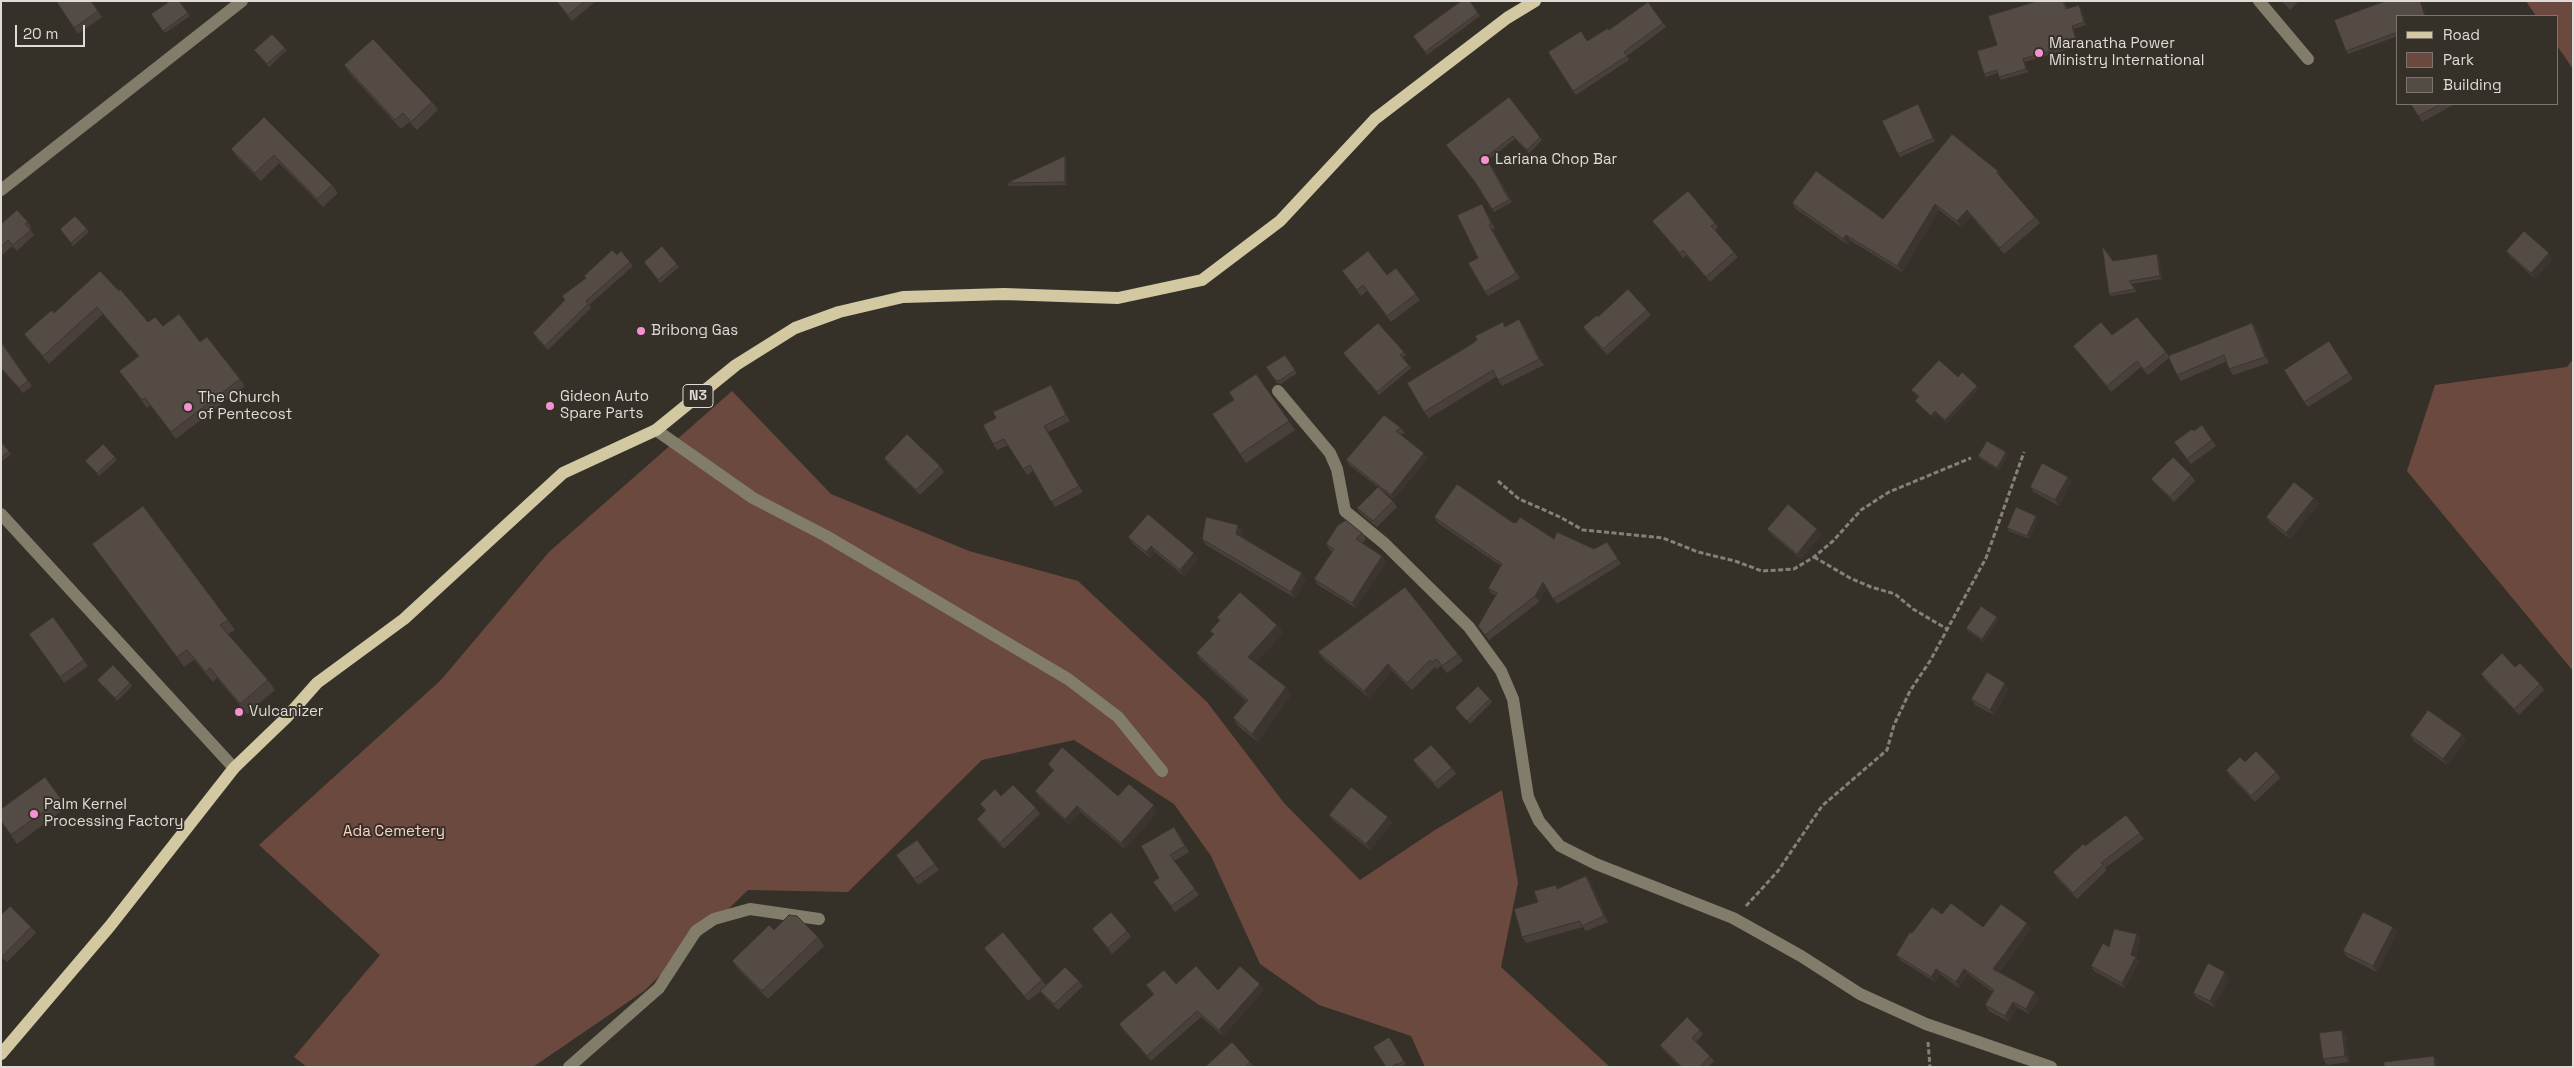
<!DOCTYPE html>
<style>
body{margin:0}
#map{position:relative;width:2574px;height:1068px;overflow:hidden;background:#363128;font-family:"Space Grotesk",sans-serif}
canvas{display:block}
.frame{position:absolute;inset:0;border:2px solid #dfdbd6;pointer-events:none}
.legend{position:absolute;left:2396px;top:15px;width:162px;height:90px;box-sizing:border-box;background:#363128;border:1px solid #7a756e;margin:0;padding:6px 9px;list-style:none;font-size:15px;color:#dfdbd6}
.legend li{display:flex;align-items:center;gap:10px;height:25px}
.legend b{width:25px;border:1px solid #7a756e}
.scale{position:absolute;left:15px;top:25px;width:70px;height:22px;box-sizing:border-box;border:2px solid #dfdbd6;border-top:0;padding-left:6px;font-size:15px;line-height:18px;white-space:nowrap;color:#dfdbd6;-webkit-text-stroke:4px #363128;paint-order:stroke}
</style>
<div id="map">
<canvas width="2574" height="1068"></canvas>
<div class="frame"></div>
<ul class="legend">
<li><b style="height:6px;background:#d2c8a2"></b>Road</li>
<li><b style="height:14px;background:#6b493f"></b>Park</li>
<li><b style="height:14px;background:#554b45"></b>Building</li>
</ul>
<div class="scale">20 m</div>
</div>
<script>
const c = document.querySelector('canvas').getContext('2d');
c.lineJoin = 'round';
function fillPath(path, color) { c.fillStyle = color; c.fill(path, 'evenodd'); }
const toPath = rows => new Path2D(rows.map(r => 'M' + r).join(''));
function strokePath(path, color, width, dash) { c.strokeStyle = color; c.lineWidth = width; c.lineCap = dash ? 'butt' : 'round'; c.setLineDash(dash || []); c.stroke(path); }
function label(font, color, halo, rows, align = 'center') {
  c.font = font + ' "Space Grotesk",sans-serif'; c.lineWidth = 4; c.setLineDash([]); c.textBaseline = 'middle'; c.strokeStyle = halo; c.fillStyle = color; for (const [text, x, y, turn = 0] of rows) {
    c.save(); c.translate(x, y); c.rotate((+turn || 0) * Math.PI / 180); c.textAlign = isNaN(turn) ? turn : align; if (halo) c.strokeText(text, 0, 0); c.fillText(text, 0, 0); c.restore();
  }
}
const green = toPath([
 [2526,1,2573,1,2573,69,2558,47,2558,16,2536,16],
 [2573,359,2573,671,2407,471,2435,385,2567,367],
 [732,391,831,494,969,551,1078,581,1207,702,1284,803,1360,880,1435,830,1502,790,1518,883,1501,967,1610,1067,1425,1067,1411,1036,1319,1005,1260,964,1211,856,1174,804,1074,740,982,760,848,892,748,890,644,991,533,1067,307,1067,294,1057,380,955,259,845,441,680,549,552]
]);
const path = toPath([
 [1498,481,1519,499,1560,517,1583,530,1663,538,1698,552,1735,561,1762,571,1794,569,1814,557,1833,541,1861,510,1889,492,1971,458],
 [1814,557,1850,578,1871,587,1895,594,1913,609,1947,629],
 [1746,906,1778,871,1822,806,1887,750,1894,725,1910,691,1930,661,1986,558,2024,452],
 [1928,1042,1930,1067]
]);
const minor = toPath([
 [2259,1,2308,59],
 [1,190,242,1],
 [1278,391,1330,453,1337,469,1345,511,1385,544,1469,627,1501,671,1513,699,1528,797,1539,821,1560,846,1596,864,1733,918,1801,956,1860,994,1926,1024,2051,1067],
 [656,430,753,498,826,536,1068,679,1118,717,1162,771],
 [1,514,234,768],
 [569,1067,659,988,696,931,714,919,750,909,819,919]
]);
const major = toPath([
 [1,1054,110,926,234,768,286,718,317,683,404,619,563,473,656,430,736,365,795,328,839,312,903,297,1004,294,1118,298,1202,280,1280,221,1375,119,1507,18,1535,1]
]);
const wall = toPath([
 [56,1,91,1,102,17,78,34],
 [179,1,190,16,165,33,151,14],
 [556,1,596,1,572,21],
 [1470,1,1480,16,1427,55,1413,36],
 [2064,1,2067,8,2081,8,2086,25,2074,29,2079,46,2025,62,2028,72,2001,80,1998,73,1986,77,1984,74,1997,45],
 [2282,1,2299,1,2290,10],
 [2385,1,2420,1,2426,16,2398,16,2398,36,2348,54,2346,51],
 [1648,2,1666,27,1627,56,1629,60,1576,95,1573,91,1588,41,1609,30],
 [285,48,287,50,269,67,254,50],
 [344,65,432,102,438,110,417,130,409,122,401,129,350,74],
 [1509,97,1542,140,1529,153,1515,139,1488,160,1512,202,1494,212,1476,184],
 [2411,104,2455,104,2422,122],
 [1920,107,1935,141,1900,157,1898,154],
 [264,117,332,185,338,193,323,207,279,163,261,181,237,157,231,149],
 [1067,159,1067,185,1009,186,1007,183],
 [2002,177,2001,178,2035,217,2040,223,2004,254,1971,216,1961,227,1939,210,1902,272,1851,241,1848,245,1796,209,1792,203,1883,219],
 [1482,204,1485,209,1495,228,1492,230,1520,278,1488,296,1485,292,1478,258],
 [1652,221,1715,223,1718,227,1715,230,1738,257,1710,282,1686,255,1683,258],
 [28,222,31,227,30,229,34,235,17,251,12,246,1,256,1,224],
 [87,229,89,232,73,246,62,232],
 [2506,251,2553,259,2535,279,2510,256],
 [617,255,630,262,633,266,589,305,591,308,548,350,536,338,533,333],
 [2159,257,2162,279,2131,284,2137,292,2111,296,2109,294,2113,261],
 [644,262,677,264,679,267,660,283],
 [1396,268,1420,300,1391,322,1367,291,1361,296,1346,276,1387,275],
 [100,271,148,322,163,326,200,342,240,379,245,386,176,439,150,405,147,408,125,378,138,356,103,314,49,364,29,341,24,334,54,313],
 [1647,310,1651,315,1607,355,1587,333,1583,327,1598,317],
 [1503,322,1505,326,1523,325,1544,365,1502,386,1496,377,1429,418,1424,412,1470,345],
 [2252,323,2256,328,2269,363,2233,375,2229,369,2227,361,2181,381,2177,375,2169,358,2148,375,2141,367,2111,392,2073,346,2112,335,2166,352,2169,356],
 [1,341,32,386,23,393,1,369],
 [2333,347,2353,379,2308,407,2304,402],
 [1404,352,1406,355,1402,358,1411,368,1379,395,1345,356],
 [1285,355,1297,373,1281,384,1277,383,1266,367],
 [1256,374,1295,430,1246,463,1212,414,1234,400],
 [1958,377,1979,388,1947,423,1937,414,1934,418,1917,403,1915,401,1918,397,1911,390],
 [1055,390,1070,421,1048,432,1083,492,1055,507,1033,471,1027,475,1008,445,997,450,993,444],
 [2202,425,2216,446,2191,464,2174,442,2194,431],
 [1401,428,1405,433,1401,435,1428,458,1394,499,1379,488,1393,501,1397,507,1377,527,1361,514,1357,508,1378,487,1349,465,1346,460],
 [1,442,11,454,1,462],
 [2008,455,1999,470,1980,459,1978,456],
 [115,457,117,460,99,476,85,461],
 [884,458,940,466,944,472,920,495,888,464],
 [2191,475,2195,481,2174,502,2156,485,2151,479],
 [2072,482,2059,506,2034,492,2030,487],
 [2314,498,2319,504,2290,539,2270,523,2266,517],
 [2036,516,2038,519,2029,539,2009,531,2007,528],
 [1434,517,1512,522,1554,539,1594,549,1607,542,1621,564,1557,604,1546,588,1539,602,1489,640,1478,626,1496,596,1491,593,1488,588,1501,566,1438,523],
 [1767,529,1817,529,1821,535,1801,559,1771,534],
 [1243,531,1241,536,1306,579,1295,598,1206,545,1202,539],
 [1362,533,1366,539,1362,543,1382,556,1386,562,1356,608,1318,585,1314,579,1332,552,1330,550,1326,544],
 [1128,537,1198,559,1184,576,1155,552,1150,558,1132,543],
 [92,544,228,620,235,630,228,634,268,680,275,690,247,714,217,678,213,682,194,660,184,667],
 [53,617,88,666,64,683,29,634],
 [1217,617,1277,625,1283,633,1255,663,1291,695,1258,742,1238,726,1233,718,1246,701,1202,661,1196,653,1213,635,1210,631,1219,621],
 [1999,619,1984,642,1968,631,1966,628],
 [1318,652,1458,654,1463,661,1447,673,1441,666,1437,669,1435,667,1412,690,1392,671,1369,698,1323,659],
 [2515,667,2540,684,2544,690,2519,715,2485,680,2481,674],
 [97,680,130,683,132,686,117,701],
 [2009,689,1994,715,1975,705,1971,699],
 [1490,699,1492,702,1470,724,1455,708],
 [2462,734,2466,740,2447,765,2414,741,2410,735],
 [1413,760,1452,768,1456,774,1438,789,1417,766],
 [2245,762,2276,772,2280,778,2255,802,2230,776,2226,770],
 [1048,764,1118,796,1158,811,1125,849,1081,812,1069,824,1039,797,1035,791,1053,771],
 [61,799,67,807,17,844,1,821],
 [980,804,1036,808,1040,814,1004,849,981,825,977,819,985,811],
 [1329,815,1392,823,1370,850,1333,820],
 [2126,815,2144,839,2105,868,2107,870,2077,899,2057,878,2053,872,2085,846],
 [1178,833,1189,852,1174,861,1199,895,1175,912,1153,882,1159,878],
 [917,840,939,870,918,885,896,855],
 [1586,876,1591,882,1608,922,1586,931,1583,927,1526,943,1522,937,1538,902,1558,888],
 [1,915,31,927,36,933,7,962,1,957],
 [2027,923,2031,929,1999,972,2035,992,2039,998,2029,1014,2017,1007,2009,1022,1989,1011,1985,1005,1993,992,1968,974,1959,988,1940,974,1935,982,1900,960,1896,955,1912,933],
 [2393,927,2397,932,2377,972,2347,957,2343,951],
 [1092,929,1127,931,1131,937,1112,954],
 [774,930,818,937,824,946,768,999,738,969,732,961],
 [2137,934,2140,939,2136,957,2139,962,2125,988,2094,971,2091,966,2109,947],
 [984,948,1042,980,1046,985,1079,981,1083,986,1058,1010,1044,996,1041,991,1028,1001],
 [2229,978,2214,1007,2197,998,2193,993],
 [1176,984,1218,990,1264,990,1223,1036,1201,1017,1151,1061,1123,1030,1119,1024,1153,995,1146,985],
 [1700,1030,1703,1034,1696,1042,1710,1056,1714,1061,1708,1067,1681,1067,1663,1050,1660,1045],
 [2342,1030,2346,1035,2349,1062,2327,1065,2323,1059],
 [1389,1037,1406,1064,1402,1067,1386,1067],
 [1250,1062,1253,1067,1205,1067]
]);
const shadedWall = toPath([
 [2420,1,2426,16,2425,16],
 [2079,5,2081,8,2086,25,2084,22],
 [2072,26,2074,29,2079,46,2077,43],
 [2023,59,2025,62,2028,72,2026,69],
 [1918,104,1920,107,1935,141,1933,138],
 [1065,156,1067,159,1067,185,1065,182],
 [1998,171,2002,177,2001,179,1997,173],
 [1482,204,1485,209,1495,228,1491,223],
 [1935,204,1939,210,1902,272,1897,266],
 [1967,210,1971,216,1961,227,1957,221],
 [1489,225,1492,230,1520,278,1516,273],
 [1846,235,1851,241,1848,245,1843,239],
 [2549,253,2553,259,2535,279,2531,273],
 [2157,254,2159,257,2162,279,2160,276],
 [1519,319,1523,325,1544,365,1539,359],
 [2252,323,2256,328,2269,363,2265,357],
 [1051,385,1055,390,1070,421,1066,415],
 [1977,386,1979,388,1947,423,1945,420],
 [1935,411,1937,414,1934,418,1931,416],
 [1044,426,1048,432,1083,492,1079,486],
 [2006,452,2008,455,1999,470,1997,468],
 [1424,453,1428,458,1394,499,1391,495],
 [2068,477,2072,482,2059,506,2055,500],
 [2314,498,2319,504,2290,539,2286,533],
 [2036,516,2038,519,2029,539,2027,536],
 [1238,525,1243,531,1240,539,1236,534],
 [1817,529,1821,535,1801,559,1797,554],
 [1151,546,1155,552,1150,558,1146,552],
 [1194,553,1198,559,1184,576,1180,570],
 [1382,556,1386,562,1356,608,1352,603],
 [1302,573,1306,579,1295,598,1291,592],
 [1543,582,1546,588,1539,602,1535,596],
 [1997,617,1999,619,1984,642,1982,639],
 [1277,625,1283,633,1253,665,1248,657],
 [1388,664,1392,671,1369,698,1364,691],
 [2005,683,2009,689,1994,715,1990,710],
 [1286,687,1291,695,1258,742,1252,734],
 [2462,734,2466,740,2447,765,2443,759],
 [1154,805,1158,811,1125,849,1121,843],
 [1077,806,1081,812,1069,824,1065,819],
 [1388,817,1392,823,1370,850,1366,844],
 [1586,876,1591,882,1608,922,1604,916],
 [2027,923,2031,929,1997,974,1993,969],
 [2393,927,2397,932,2377,972,2373,966],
 [2137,934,2140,939,2135,958,2136,957,2139,962,2125,988,2122,983,2131,955],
 [1936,969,1940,974,1935,982,1931,977],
 [1964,969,1968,974,1959,988,1956,982],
 [2225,972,2229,978,2214,1007,2210,1001],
 [1260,984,1264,990,1223,1036,1219,1030],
 [2035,992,2039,998,2029,1014,2026,1009],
 [2013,1002,2017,1007,2009,1022,2005,1016],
 [2342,1030,2346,1035,2349,1062,2345,1056],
 [2434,1056,2438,1062,2438,1067,2435,1067]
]);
const building = toPath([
 [56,1,91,1,98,11,74,28,56,1],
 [170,1,179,1,188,13,163,31,151,14,170,1],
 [556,1,585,1,568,15,556,1],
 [1461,1,1470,1,1478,13,1425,52,1413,36,1461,1],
 [2037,1,2063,1,2066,9,2079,5,2084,22,2072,26,2077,43,2023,59,2026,69,1999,77,1997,70,1984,74,1977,51,1997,45,1988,16,2037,1],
 [2385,1,2420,1,2425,16,2398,16,2398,32,2346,51,2334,20,2385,1],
 [1648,2,1663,23,1624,52,1627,56,1573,91,1548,52,1581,31,1587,41,1608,28,1609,30,1648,2],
 [272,34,285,48,267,64,254,50,272,34],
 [373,39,432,102,411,122,403,113,395,120,344,65,373,39],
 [1509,97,1540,137,1527,150,1513,136,1486,157,1509,200,1492,209,1475,182,1446,145,1509,97],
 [1918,104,1933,138,1898,154,1882,121,1918,104],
 [2411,104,2441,104,2418,116,2411,104],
 [264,117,332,185,317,199,274,155,255,173,231,149,264,117],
 [1952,134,1998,171,1997,173,2035,217,2000,248,1967,210,1957,221,1935,204,1897,266,1846,235,1843,239,1792,203,1816,171,1883,219,1952,134],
 [1065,156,1065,182,1007,183,1065,156],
 [1688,191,1715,223,1711,226,1734,252,1706,277,1683,250,1680,253,1652,221,1688,191],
 [1482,204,1491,223,1489,225,1516,273,1485,292,1468,263,1478,258,1457,215,1482,204],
 [17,210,28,222,25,224,31,230,13,245,8,240,1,247,1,224,17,210],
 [75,216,87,229,71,243,60,229,75,216],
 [2524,231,2549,253,2531,273,2506,251,2524,231],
 [662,246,677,264,658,280,644,262,662,246],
 [2102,246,2113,261,2157,254,2160,276,2129,281,2135,289,2109,294,2102,246],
 [612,250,617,255,621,251,630,262,586,301,588,304,545,346,533,333,565,300,562,296,586,278,584,276,612,250],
 [1368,251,1387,275,1396,268,1416,294,1387,316,1363,285,1357,290,1342,271,1368,251],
 [100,271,119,291,120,289,148,322,155,317,163,326,179,314,200,342,207,337,240,379,171,432,145,398,142,400,119,371,139,356,97,307,43,356,24,334,52,310,54,313,100,271],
 [1628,289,1647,310,1603,349,1583,327,1597,315,1598,317,1628,289],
 [2137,317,2166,352,2144,370,2137,361,2107,386,2073,346,2101,322,2112,335,2137,317],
 [1519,319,1539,359,1498,380,1493,370,1424,412,1407,383,1470,345,1477,340,1475,336,1503,322,1505,327,1519,319],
 [1378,323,1404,352,1400,355,1409,365,1377,392,1343,353,1378,323],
 [2252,323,2265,357,2229,369,2224,355,2177,375,2168,356,2252,323],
 [2329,341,2349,373,2304,402,2284,370,2329,341],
 [1,342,28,381,19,388,1,368,1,342],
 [1285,355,1295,370,1279,381,1275,380,1266,367,1285,355],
 [1939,360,1958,377,1962,372,1977,386,1945,420,1935,411,1931,416,1915,401,1919,396,1911,390,1939,360],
 [1256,374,1289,421,1240,454,1212,414,1234,400,1229,392,1256,374],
 [1051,385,1066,415,1044,426,1079,486,1051,502,1030,465,1023,469,1004,439,993,444,983,425,996,418,993,412,1051,385],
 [1384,415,1401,428,1396,431,1424,453,1391,495,1346,460,1384,415],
 [2202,425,2212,440,2187,459,2174,442,2192,429,2194,431,2202,425],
 [907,434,940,466,916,490,884,458,907,434],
 [1987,441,2006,452,1997,468,1978,456,1987,441],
 [1,442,9,451,1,458,1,442],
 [103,444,115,457,97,473,85,461,103,444],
 [2173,457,2191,475,2170,497,2151,479,2173,457],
 [2042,463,2068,477,2055,500,2030,487,2042,463],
 [2294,482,2314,498,2286,533,2266,517,2294,482],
 [1457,484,1512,522,1516,523,1520,517,1554,539,1557,532,1594,549,1607,542,1618,559,1553,599,1543,582,1535,596,1485,635,1478,626,1497,593,1488,588,1502,564,1434,517,1457,484],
 [1378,487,1393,501,1373,521,1357,508,1378,487],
 [1788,504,1817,529,1797,554,1767,529,1788,504],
 [143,506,228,620,220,625,268,680,240,704,210,668,206,672,187,650,177,657,92,544,143,506],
 [2016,507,2036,516,2027,536,2007,528,2016,507],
 [1148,514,1194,553,1180,570,1151,546,1146,552,1128,537,1148,514],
 [1206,517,1238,525,1236,534,1302,573,1291,592,1202,539,1206,517],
 [1346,520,1362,533,1356,539,1382,556,1352,603,1314,579,1334,549,1326,544,1337,526,1346,520],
 [1405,587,1458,654,1442,666,1437,659,1432,662,1430,660,1407,683,1388,664,1364,691,1318,652,1405,587],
 [1240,592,1277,625,1248,657,1286,687,1252,734,1233,718,1248,700,1196,653,1214,634,1210,631,1220,620,1217,617,1240,592],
 [1981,606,1997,617,1982,639,1966,628,1981,606],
 [53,617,84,660,60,677,29,634,53,617],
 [2502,653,2515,667,2520,663,2540,684,2514,709,2481,674,2502,653],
 [113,665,130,683,115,698,97,680,113,665],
 [1987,672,2005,683,1990,710,1971,699,1987,672],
 [1478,686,1490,699,1467,721,1455,708,1478,686],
 [2428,710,2462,734,2443,759,2410,735,2428,710],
 [1431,745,1452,768,1434,783,1413,760,1431,745],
 [1062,747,1118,796,1129,784,1154,805,1121,843,1077,806,1065,819,1035,791,1054,770,1048,764,1062,747],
 [2256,751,2276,772,2251,796,2226,770,2240,757,2245,762,2256,751],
 [45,777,61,799,11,835,1,821,1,809,45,777],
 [1013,785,1036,808,1000,843,977,819,986,810,980,804,995,789,1001,796,1013,785],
 [1351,787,1388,817,1366,844,1329,815,1351,787],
 [2126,815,2140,833,2101,863,2103,865,2073,893,2053,872,2083,844,2085,846,2126,815],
 [1174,827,1185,846,1170,855,1195,889,1171,906,1153,882,1159,878,1141,846,1174,827],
 [917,840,935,864,914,879,896,855,917,840],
 [1586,876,1604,916,1582,926,1580,921,1522,937,1514,909,1538,902,1534,891,1556,885,1557,889,1586,876],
 [1951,903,1983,927,2001,904,2027,923,1993,969,2035,992,2026,1009,2013,1002,2005,1016,1985,1005,1994,990,1964,969,1956,982,1936,969,1931,977,1896,955,1910,932,1912,933,1932,907,1942,914,1951,903],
 [10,906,31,927,3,956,1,955,1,915,10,906],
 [1111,912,1127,931,1108,948,1092,929,1111,912],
 [2363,912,2393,927,2373,966,2343,951,2363,912],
 [789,915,797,916,818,937,762,991,732,961,769,925,774,930,789,915],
 [2114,929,2137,934,2131,955,2136,957,2122,983,2091,966,2103,943,2109,947,2114,929],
 [1003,932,1042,980,1024,996,984,948,1003,932],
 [2208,963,2225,972,2210,1001,2193,993,2208,963],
 [1196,966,1218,990,1240,966,1260,984,1219,1030,1197,1011,1147,1056,1119,1024,1154,994,1146,985,1164,970,1176,984,1196,966],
 [1065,967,1079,981,1054,1004,1040,991,1065,967],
 [1687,1017,1700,1030,1692,1038,1710,1056,1700,1067,1682,1067,1660,1045,1687,1017],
 [2342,1030,2345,1056,2323,1059,2319,1033,2342,1030],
 [1389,1037,1404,1061,1397,1065,1396,1064,1391,1067,1386,1067,1373,1047,1389,1037],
 [1232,1042,1250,1062,1245,1067,1205,1067,1232,1042],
 [2434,1056,2435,1067,2384,1067,2384,1062,2434,1056],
 [1396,1064,1398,1067,1391,1067,1396,1064]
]);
const markers = [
 [2039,53,5,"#f590d1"],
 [1485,160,5,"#f590d1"],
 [641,331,5,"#f590d1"],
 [550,406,5,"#f590d1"],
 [188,407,5,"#f590d1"],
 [239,712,5,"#f590d1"],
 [34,814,5,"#f590d1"]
];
const shields = [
 [698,396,30]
];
const shieldNames = [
 ["N3",698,396]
];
const poiNames = [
 ["Maranatha Power",2049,44],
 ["Ministry International",2049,61],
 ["Lariana Chop Bar",1495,160],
 ["Bribong Gas",651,331],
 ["Gideon Auto",560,397],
 ["Spare Parts",560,414],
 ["The Church",198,398],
 ["of Pentecost",198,415],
 ["Vulcanizer",249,712],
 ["Palm Kernel",44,805],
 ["Processing Factory",44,822]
];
const parkNames = [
 ["Ada Cemetery",394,832]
];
fillPath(green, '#6b493f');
strokePath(path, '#858079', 3, [5, 2.5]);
strokePath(minor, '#827d6b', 12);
strokePath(major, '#d2c8a2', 12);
fillPath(wall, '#49403b');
fillPath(shadedWall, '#3c3430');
fillPath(building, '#554b45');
strokePath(building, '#3c3430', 1);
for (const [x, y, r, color] of markers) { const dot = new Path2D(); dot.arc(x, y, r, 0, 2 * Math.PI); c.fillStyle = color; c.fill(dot); strokePath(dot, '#363128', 2); }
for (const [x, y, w] of shields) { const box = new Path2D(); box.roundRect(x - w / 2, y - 11.5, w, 23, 4); c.fillStyle = '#363128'; c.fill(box); strokePath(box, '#dfdbd6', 1); }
label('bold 14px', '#dfdbd6', null, shieldNames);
label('15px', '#dfdbd6', '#363128', poiNames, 'left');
label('15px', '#fed1c2', '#363128', parkNames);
</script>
